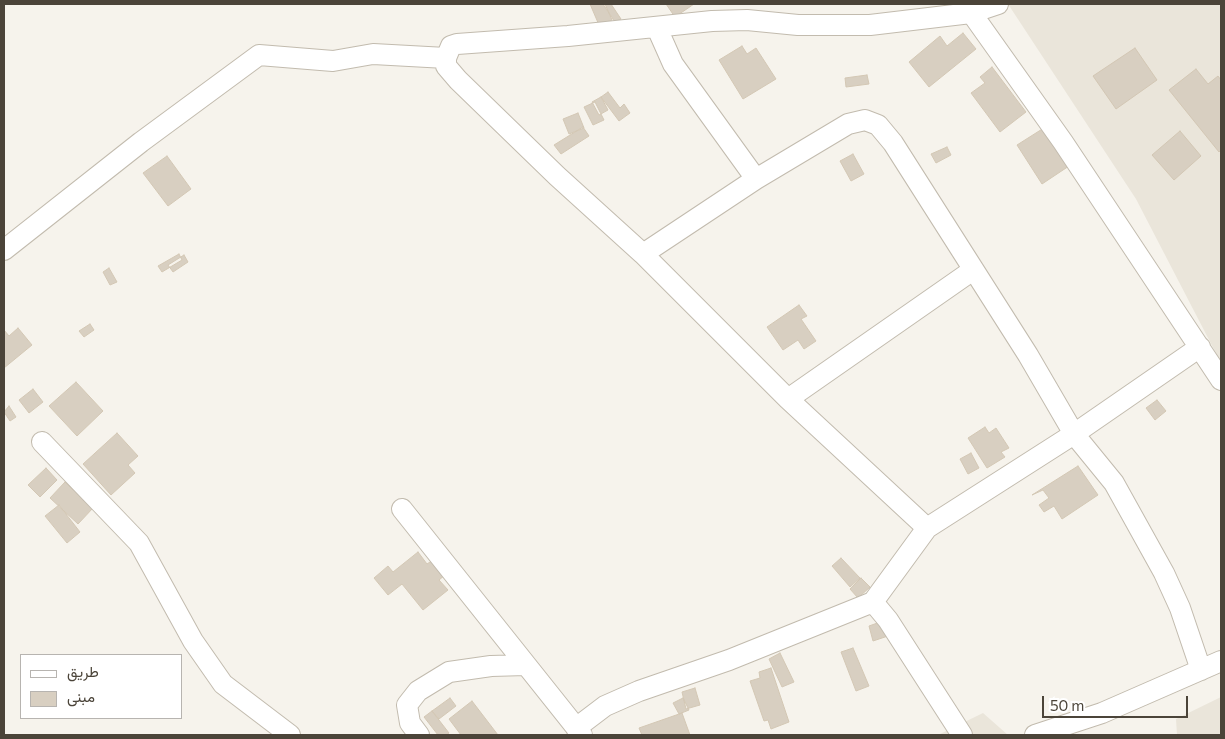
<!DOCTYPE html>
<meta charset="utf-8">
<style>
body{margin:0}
#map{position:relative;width:1225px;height:739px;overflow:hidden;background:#f6f3ec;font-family:Commissioner,Vazirmatn,sans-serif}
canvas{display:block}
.frame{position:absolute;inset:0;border:5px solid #4b4439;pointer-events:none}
.legend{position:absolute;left:20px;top:654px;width:162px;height:65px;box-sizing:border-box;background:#fff;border:1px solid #b7b4b0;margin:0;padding:6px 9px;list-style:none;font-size:15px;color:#4b4439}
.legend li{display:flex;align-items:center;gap:10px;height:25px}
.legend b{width:25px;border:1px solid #b7b4b0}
.scale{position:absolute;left:1042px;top:696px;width:146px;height:22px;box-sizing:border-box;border:2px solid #4b4439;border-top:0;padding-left:6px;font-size:15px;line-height:18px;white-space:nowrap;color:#4b4439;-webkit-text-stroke:4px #fff;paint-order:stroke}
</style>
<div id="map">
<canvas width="1225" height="739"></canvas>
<div class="frame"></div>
<ul class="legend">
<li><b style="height:6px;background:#fff"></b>طريق</li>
<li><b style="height:14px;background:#d8cfc1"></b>مبنى</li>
</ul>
<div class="scale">50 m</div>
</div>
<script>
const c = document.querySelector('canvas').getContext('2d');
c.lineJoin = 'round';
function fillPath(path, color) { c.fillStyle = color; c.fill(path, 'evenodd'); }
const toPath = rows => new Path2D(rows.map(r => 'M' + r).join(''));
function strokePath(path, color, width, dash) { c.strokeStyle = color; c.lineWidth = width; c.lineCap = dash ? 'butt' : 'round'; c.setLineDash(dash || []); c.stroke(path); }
const residential = toPath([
 [1008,4,1221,4,1221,363,1136,199],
 [1221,697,1221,735,1177,735,1176,719],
 [983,713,1008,735,938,735]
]);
const building = toPath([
 [590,4,605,4,612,20,599,25,590,4],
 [603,4,611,4,621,19,615,22,603,4],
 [666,4,694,4,675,17,666,4],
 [963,33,976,49,929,87,909,62,940,36,947,46,963,33],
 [742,46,747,54,756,48,776,79,743,99,719,60,742,46],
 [1135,48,1157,80,1116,109,1093,76,1135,48],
 [992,67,1026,112,1000,132,971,93,985,83,980,77,992,67],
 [1196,69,1208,84,1218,76,1221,80,1221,150,1219,152,1169,90,1196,69],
 [867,75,869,84,846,87,845,78,867,75],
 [608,92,620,108,624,104,630,113,619,121,601,97,608,92],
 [601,97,608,110,599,115,592,102,601,97],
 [595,102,604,120,593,125,584,107,595,102],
 [578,113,584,128,569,134,563,119,578,113],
 [1047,126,1072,164,1042,184,1017,145,1047,126],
 [583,127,589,136,561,154,554,145,583,127],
 [1180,131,1201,156,1174,180,1152,155,1180,131],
 [947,147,951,155,936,163,931,154,947,147],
 [853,154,864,174,851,181,840,161,853,154],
 [167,156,191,189,168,206,143,173,167,156],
 [179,254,182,260,162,272,158,266,179,254],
 [184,255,188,262,173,272,168,265,184,255],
 [109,268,117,282,110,285,103,272,109,268],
 [799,305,807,316,801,319,816,341,804,349,798,340,783,350,767,327,799,305],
 [90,324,94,330,84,337,79,331,90,324],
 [18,328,32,345,4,368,4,330,9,336,18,328],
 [76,382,103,411,77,436,49,406,76,382],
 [33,389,43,402,29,413,19,400,33,389],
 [1157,400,1166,411,1155,420,1146,408,1157,400],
 [9,406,16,417,10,421,4,412,9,406],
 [985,427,989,433,996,428,1009,448,1001,452,1005,457,987,468,968,438,985,427],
 [117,433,138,456,128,465,135,473,111,495,83,464,117,433],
 [971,453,979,468,968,474,960,459,971,453],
 [1078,466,1098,495,1062,519,1054,506,1044,512,1039,505,1049,498,1043,490,1032,495,1078,466],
 [46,468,57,480,40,497,28,485,46,468],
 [65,482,73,490,78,484,93,508,78,524,50,498,65,482],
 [59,505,80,532,67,543,45,516,59,505],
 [418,552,427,564,433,560,445,575,439,580,448,590,423,610,402,584,388,595,374,578,388,566,393,572,418,552],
 [841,558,860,578,850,587,832,566,841,558],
 [861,578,870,587,858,598,850,589,861,578],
 [883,621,888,636,873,641,869,626,883,621],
 [853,648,869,686,856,691,841,652,853,648],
 [780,653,794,682,782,687,769,659,780,653],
 [771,668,789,722,771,729,768,720,764,721,750,681,760,678,759,672,771,668],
 [695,688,700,705,686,709,682,692,695,688],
 [450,698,456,706,439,719,432,711,450,698],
 [683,698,689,710,679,714,673,703,683,698],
 [472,701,498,735,461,735,449,719,472,701],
 [432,711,449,733,446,735,438,735,424,717,432,711],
 [682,713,690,735,642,735,639,728,682,713]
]);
const street = toPath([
 [965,4,1063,142,1221,380],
 [657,28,673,64,756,179],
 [4,250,141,142,259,55,333,61,373,54,446,58],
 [643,254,756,179,848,124,865,120,878,125,893,143,1028,355,1074,434,1114,483,1164,573,1180,608,1201,670],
 [788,399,973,270],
 [42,442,139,543,193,641,223,684,290,735],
 [402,509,582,735],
 [927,528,788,399,643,254,557,176,458,80,446,66,446,58,451,46,457,44,568,36,712,21,747,20,798,25,870,25,971,13,998,4],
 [873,602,888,620,962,735],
 [576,728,605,706,639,691,729,660,873,602,927,528,1074,434,1200,347],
 [419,735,410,723,407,705,418,691,449,672,491,666,526,665],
 [1035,735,1102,713,1221,661]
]);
fillPath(residential, '#eae5da');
fillPath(building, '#d8cfc1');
strokePath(building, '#d3c7b4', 1);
strokePath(street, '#c2bbae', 22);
strokePath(street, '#fff', 20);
</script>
